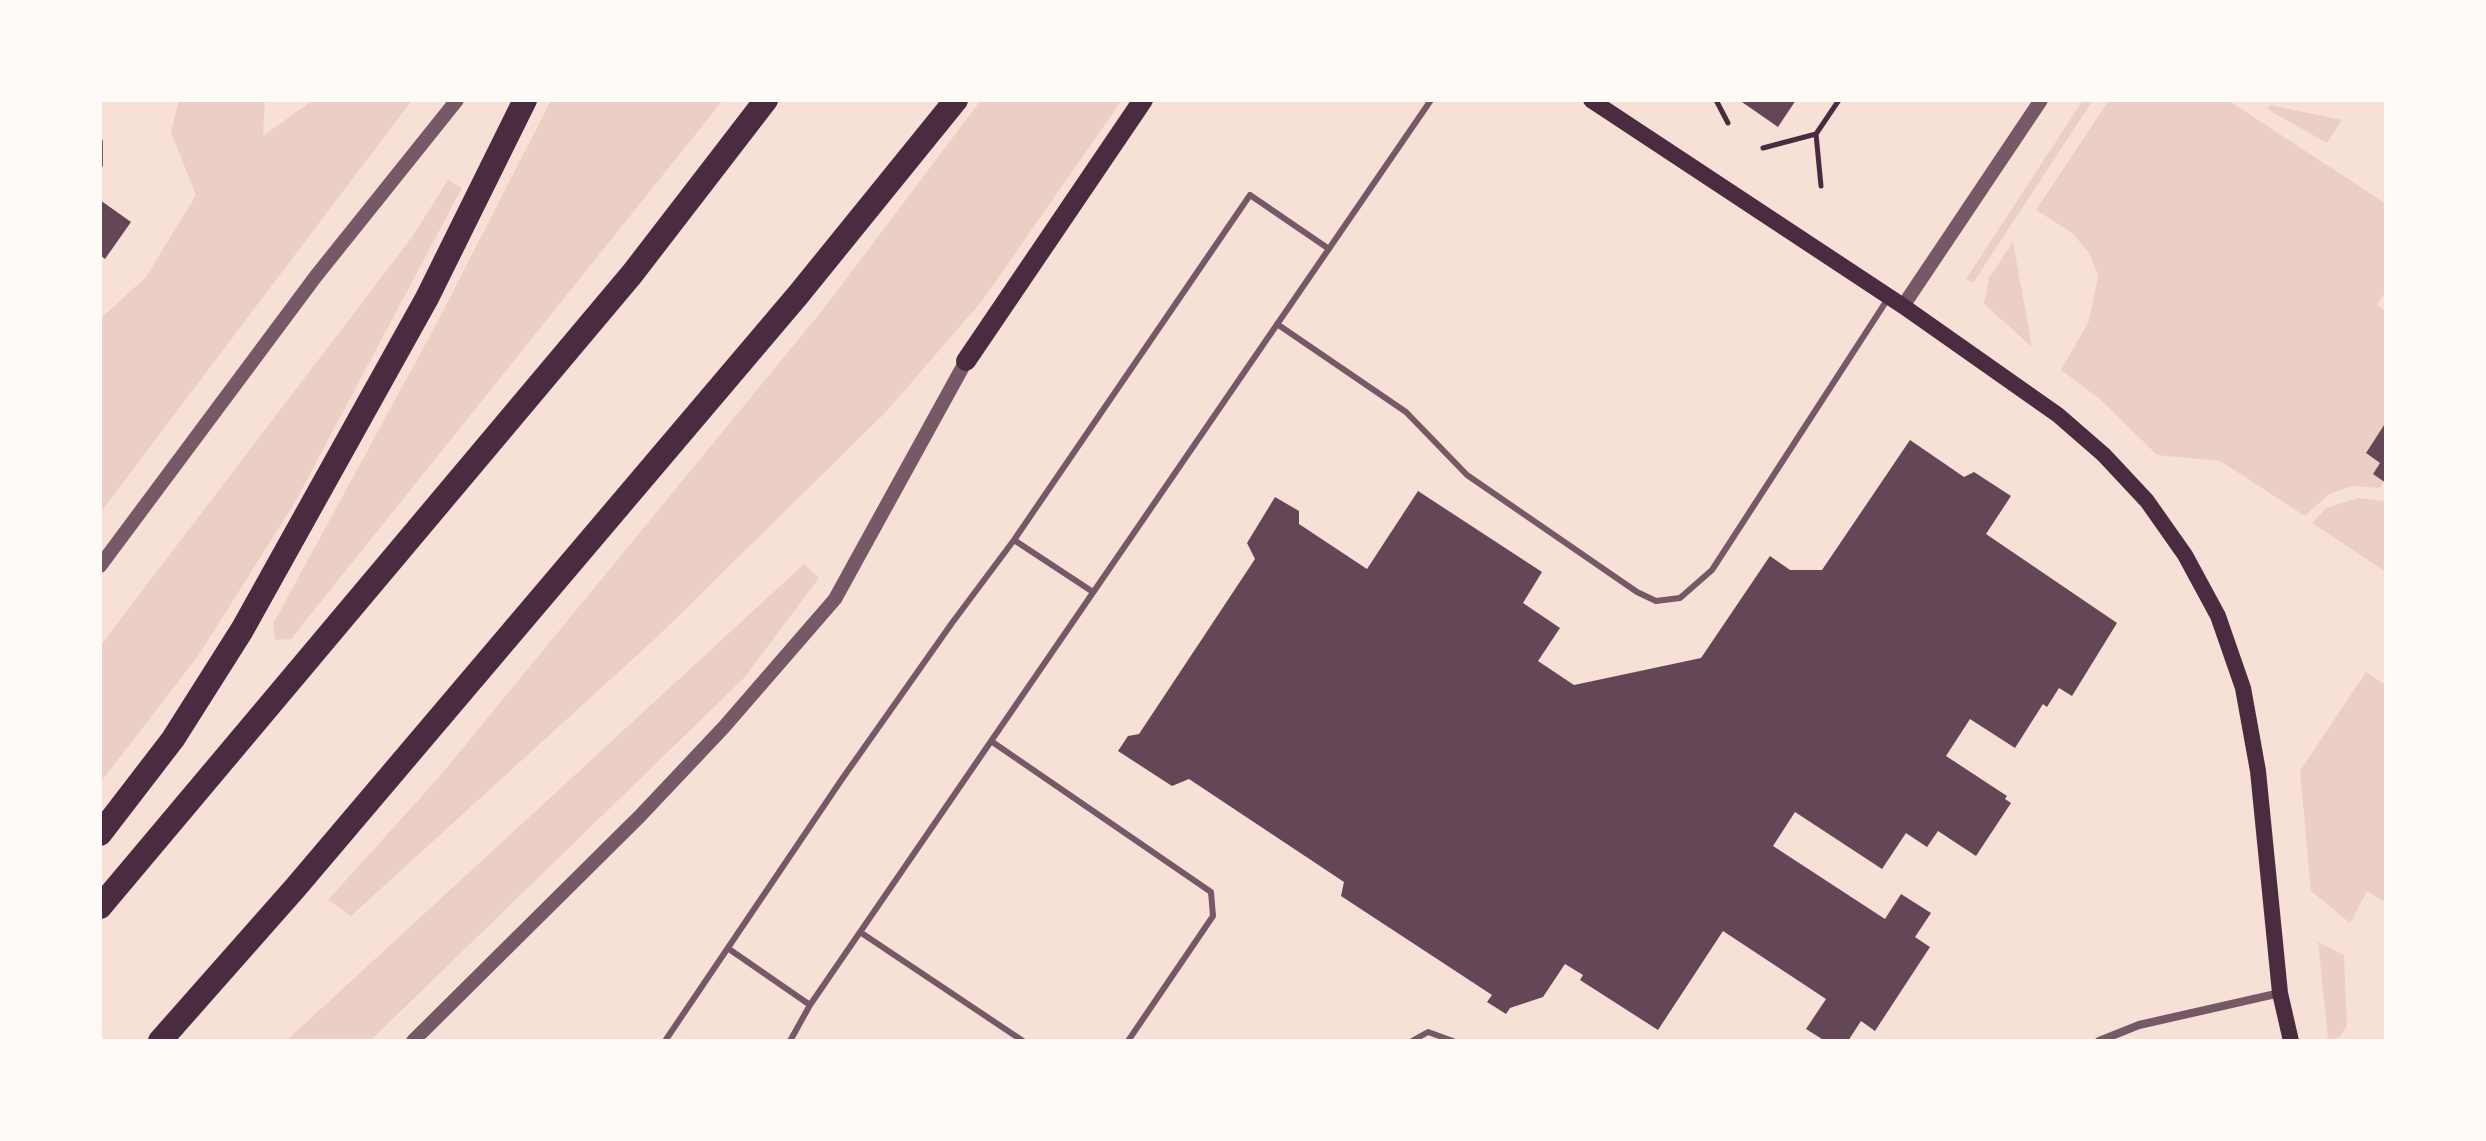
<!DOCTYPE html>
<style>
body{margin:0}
#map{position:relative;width:2486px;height:1141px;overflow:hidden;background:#f7e1d7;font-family:"Alegreya Sans",sans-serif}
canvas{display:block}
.frame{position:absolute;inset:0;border:102px solid #fffaf5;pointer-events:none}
</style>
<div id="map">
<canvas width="2486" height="1141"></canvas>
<div class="frame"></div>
</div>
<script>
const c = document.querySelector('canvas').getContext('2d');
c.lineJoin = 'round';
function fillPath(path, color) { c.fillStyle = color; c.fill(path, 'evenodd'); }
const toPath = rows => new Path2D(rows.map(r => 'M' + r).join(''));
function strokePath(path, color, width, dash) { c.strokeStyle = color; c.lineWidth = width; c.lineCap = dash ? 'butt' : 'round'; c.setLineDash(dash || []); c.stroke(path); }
const green = toPath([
 [179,100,265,100,263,136,313,100,412,100,100,513,100,319,146,277,196,195,171,132],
 [551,100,723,100,291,639,275,640,273,624,439,319],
 [981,100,1122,100,982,301,885,413,657,637,351,916,328,900,439,777,825,307],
 [2083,100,2093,100,1973,283,1966,279],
 [2109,100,2228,100,2386,204,2386,291,2377,305,2386,311,2386,422,2366,453,2380,463,2384,481,2380,488,2352,486,2329,494,2305,516,2220,461,2157,455,2101,400,2061,370,2089,321,2098,276,2090,254,2072,233,2036,210],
 [2270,105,2342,120,2327,143,2267,109],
 [448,180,462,188,294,504,198,656,100,783,100,646,412,237],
 [2013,242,2032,347,1984,304,1989,278],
 [2358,498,2386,501,2386,572,2312,523,2326,508],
 [804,564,819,578,744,678,370,1041,286,1041],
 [2366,672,2386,685,2386,903,2367,891,2350,923,2311,891,2300,771],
 [2318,942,2344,955,2347,1026,2339,1038,2328,1039]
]);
const building = toPath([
 [1739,100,1796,100,1778,127],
 [100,200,131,222,105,259,100,255],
 [2386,422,2386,483,2373,474,2380,463,2366,453],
 [1910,440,1964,477,1974,472,2011,496,1986,534,2117,623,2072,696,2059,688,2047,707,2043,704,2015,748,1970,719,1946,756,2007,796,2005,799,2011,803,1976,856,1938,831,1927,847,1906,833,1882,869,1795,812,1773,846,1885,919,1901,894,1931,913,1915,937,1930,947,1875,1031,1861,1021,1848,1041,1825,1041,1806,1029,1826,999,1723,931,1658,1030,1580,980,1583,975,1565,964,1543,997,1510,1008,1506,1014,1487,1002,1492,995,1341,896,1344,882,1189,779,1172,786,1118,751,1128,736,1139,734,1255,559,1247,543,1275,497,1299,511,1299,524,1367,569,1418,491,1542,572,1523,603,1560,628,1538,661,1574,685,1701,658,1770,556,1790,570,1822,570]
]);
const path = toPath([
 [1716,100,1728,123],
 [1816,134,1839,100],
 [1763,148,1816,134,1821,186]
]);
const service = toPath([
 [100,142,100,165],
 [1277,324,1406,412,1467,475,1637,592,1656,601,1680,598,1712,570,1889,297],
 [1014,540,1093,592],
 [991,741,1211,892,1213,916,1128,1041],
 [860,932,1023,1041],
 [729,949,810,1005],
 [665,1041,842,779,952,623,1014,540,1250,195,1329,249],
 [790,1041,810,1005,1431,100],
 [1412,1041,1428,1032,1453,1041]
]);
const minor = toPath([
 [2099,1041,2139,1025,2280,993]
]);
const tertiary = toPath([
 [1903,306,2041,100],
 [100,566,316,276,457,100],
 [413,1041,640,816,724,727,835,599,966,361]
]);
const secondary = toPath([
 [1591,100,1903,306,2058,415,2104,455,2147,501,2185,555,2218,616,2243,688,2258,771,2280,993,2291,1041]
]);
const primary = toPath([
 [966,361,1143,100]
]);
const motorway = toPath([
 [100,834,173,739,242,630,427,298,525,100],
 [100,907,632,274,766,100],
 [160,1041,296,887,798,295,956,100]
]);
fillPath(green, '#ebcfc5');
fillPath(building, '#644757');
strokePath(path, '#4a2c40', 5);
strokePath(service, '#755966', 6);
strokePath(minor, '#755966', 8);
strokePath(tertiary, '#755966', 14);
strokePath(secondary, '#4a2c40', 16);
strokePath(primary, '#4a2c40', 20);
strokePath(motorway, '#4a2c40', 24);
</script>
